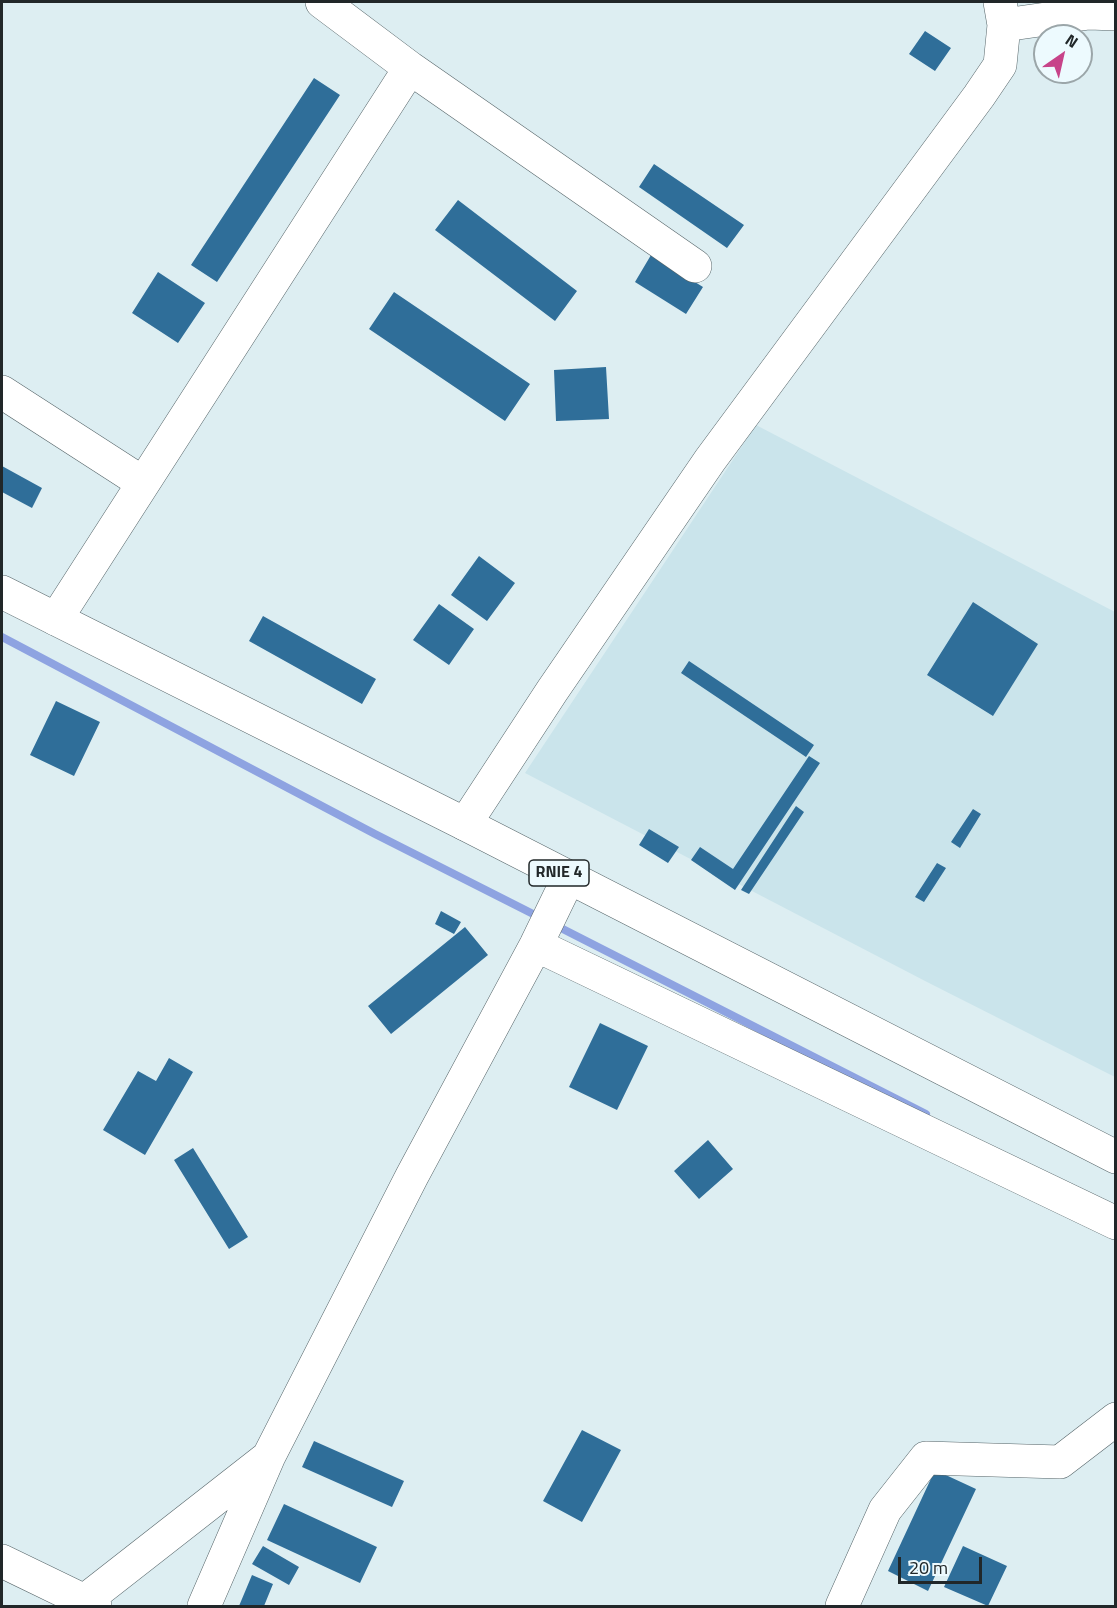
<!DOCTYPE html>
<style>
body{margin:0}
#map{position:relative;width:1117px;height:1608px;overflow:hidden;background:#ddeef2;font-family:"Titillium Web",sans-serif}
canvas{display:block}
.frame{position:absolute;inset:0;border:3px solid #212729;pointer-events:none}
.north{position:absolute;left:1033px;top:24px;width:60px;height:60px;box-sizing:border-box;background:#edfafe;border:2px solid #9ba6a9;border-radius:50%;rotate:34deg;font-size:16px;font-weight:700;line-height:24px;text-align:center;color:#212729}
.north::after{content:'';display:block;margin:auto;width:21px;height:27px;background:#c74389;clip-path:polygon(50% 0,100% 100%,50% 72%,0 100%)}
.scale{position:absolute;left:898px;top:1557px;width:84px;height:27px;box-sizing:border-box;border:3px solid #212729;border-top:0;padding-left:8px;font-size:18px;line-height:21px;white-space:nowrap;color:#212729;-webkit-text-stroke:4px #edfafe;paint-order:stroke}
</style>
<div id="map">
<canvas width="1117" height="1608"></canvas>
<div class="frame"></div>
<div class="north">N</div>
<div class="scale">20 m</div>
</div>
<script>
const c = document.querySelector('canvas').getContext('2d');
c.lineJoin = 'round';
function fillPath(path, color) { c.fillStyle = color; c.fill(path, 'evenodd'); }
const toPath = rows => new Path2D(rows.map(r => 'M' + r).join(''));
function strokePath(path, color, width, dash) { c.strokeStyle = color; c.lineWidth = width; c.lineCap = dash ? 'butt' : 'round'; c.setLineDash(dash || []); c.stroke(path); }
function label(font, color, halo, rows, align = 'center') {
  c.font = font + ' "Titillium Web",sans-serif'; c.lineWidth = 6; c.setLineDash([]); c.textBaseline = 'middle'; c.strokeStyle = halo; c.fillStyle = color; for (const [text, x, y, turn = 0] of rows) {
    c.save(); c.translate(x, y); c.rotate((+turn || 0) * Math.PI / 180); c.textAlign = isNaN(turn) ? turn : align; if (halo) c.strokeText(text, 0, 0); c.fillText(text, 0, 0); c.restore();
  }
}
const built = toPath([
 [756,425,1115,612,1115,1077,927,982,525,773]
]);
const stream = toPath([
 [2,637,375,834,541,918],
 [553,924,926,1114]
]);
const building = toPath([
 [925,31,951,48,935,71,909,54],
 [314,78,340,95,217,282,191,265],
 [654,164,744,225,727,248,639,187],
 [458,200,577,291,555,321,435,230],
 [651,255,703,287,686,314,635,282],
 [158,272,205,303,178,343,132,313],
 [394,292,530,384,505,421,369,329],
 [606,367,609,419,556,421,554,370],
 [2,466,42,488,32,508,2,492],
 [479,556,515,583,487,621,451,595],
 [973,602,1038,644,993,716,927,675],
 [439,604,474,629,449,665,413,640],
 [263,616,376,679,362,704,249,641],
 [689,661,814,745,806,757,681,673],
 [56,701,100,722,74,776,30,755],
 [809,756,820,763,735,890,691,860,700,847,733,869],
 [796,806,804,812,749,894,741,890],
 [973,809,981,814,960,848,951,842],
 [649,829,679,847,668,863,639,845],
 [937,863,946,868,924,902,915,897],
 [441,911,461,922,454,934,435,924],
 [465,927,488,955,391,1034,368,1006],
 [600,1023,648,1046,617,1110,569,1087],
 [169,1058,193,1072,145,1155,103,1130,138,1071,156,1081],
 [708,1140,733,1169,699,1199,674,1171],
 [193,1148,248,1237,229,1249,174,1160],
 [582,1430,621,1450,582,1522,543,1501],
 [314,1441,404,1481,392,1507,302,1467],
 [935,1470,976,1489,928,1591,888,1571],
 [284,1504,377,1547,360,1583,267,1540],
 [263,1546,299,1567,289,1585,252,1564],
 [963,1546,1007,1566,988,1606,944,1587],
 [252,1575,273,1584,264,1606,239,1606]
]);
const minor = toPath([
 [322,2,410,68],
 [1004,25,1089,13,1116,14],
 [2,392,143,483],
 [56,619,410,68,695,266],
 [465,824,552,691,710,460,979,96,1000,65,1004,25,1000,2],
 [536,945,1116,1223],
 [2,1561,95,1606],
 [78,1606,266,1459],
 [204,1606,269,1456,412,1176,536,945,569,877],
 [842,1606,885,1510,926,1458,1060,1462,1116,1419]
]);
const major = toPath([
 [2,592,465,824,1116,1157]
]);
const shields = [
 [559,873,60]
];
const shieldNames = [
 ["RNIE 4",559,873]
];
fillPath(built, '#cae4eb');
strokePath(stream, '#8ea3e1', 8);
fillPath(building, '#2f6e99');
strokePath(minor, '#566569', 34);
strokePath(major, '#566569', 34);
strokePath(minor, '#fff', 33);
strokePath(major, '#fff', 33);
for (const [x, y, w] of shields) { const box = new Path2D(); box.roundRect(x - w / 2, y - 13, w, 26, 4.5); c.fillStyle = '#edfafe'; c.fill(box); strokePath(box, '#212729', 1.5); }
label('bold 16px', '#212729', null, shieldNames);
</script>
